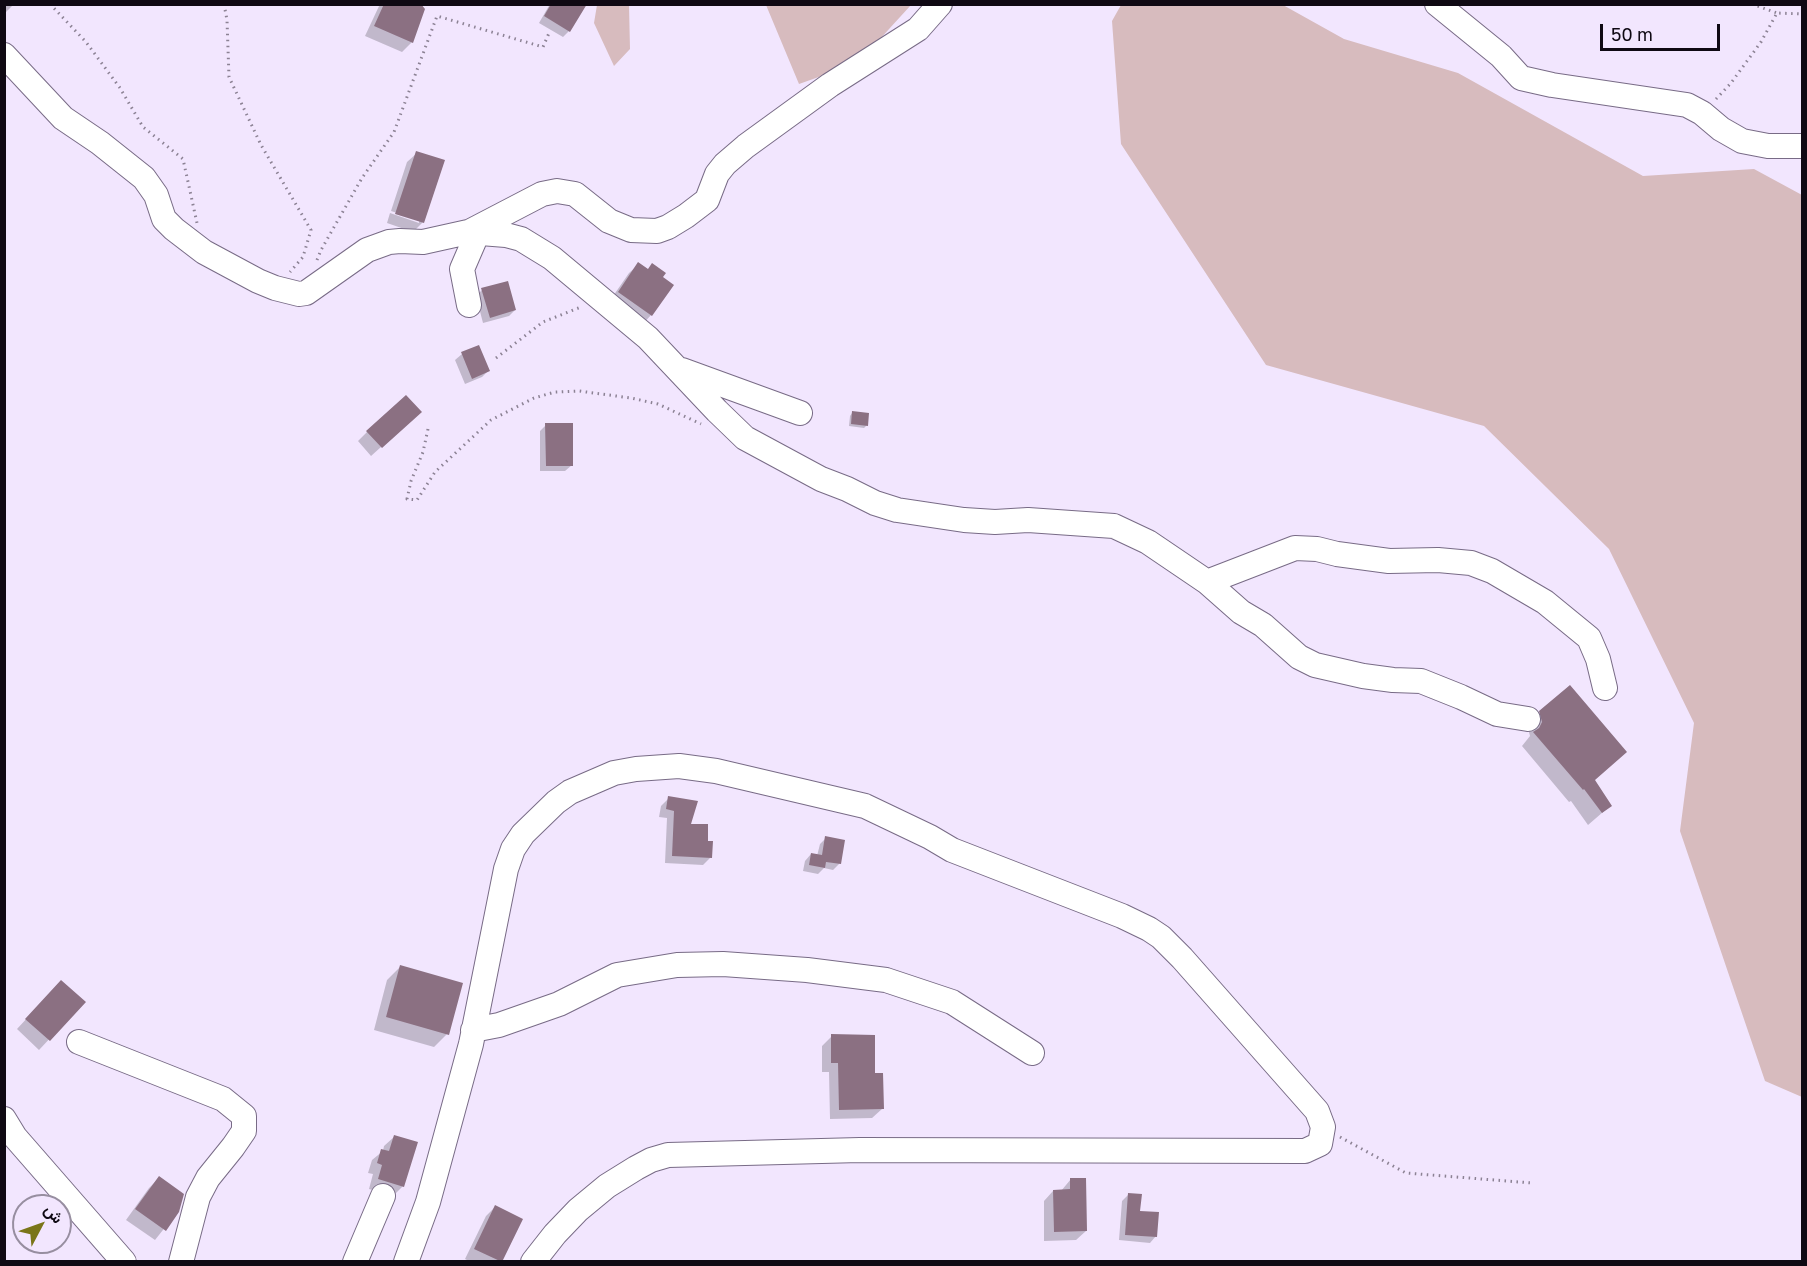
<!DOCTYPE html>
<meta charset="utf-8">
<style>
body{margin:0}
#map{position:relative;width:1807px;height:1266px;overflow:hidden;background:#f2e6fe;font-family:"Golos Text",Vazirmatn,sans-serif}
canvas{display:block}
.frame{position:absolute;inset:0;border:6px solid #0f0913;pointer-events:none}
.north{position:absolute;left:12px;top:1194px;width:60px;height:60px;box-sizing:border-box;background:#f2e6fe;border:2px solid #978ea0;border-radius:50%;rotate:49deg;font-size:16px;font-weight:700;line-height:24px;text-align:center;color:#0f0913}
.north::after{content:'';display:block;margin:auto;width:21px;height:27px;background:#7a7519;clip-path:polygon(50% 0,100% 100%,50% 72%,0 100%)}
.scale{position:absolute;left:1600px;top:24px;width:120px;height:27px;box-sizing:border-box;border:3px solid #0f0913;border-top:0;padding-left:8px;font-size:18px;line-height:21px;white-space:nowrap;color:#0f0913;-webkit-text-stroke:4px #f2e6fe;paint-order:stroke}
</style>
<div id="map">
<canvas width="1807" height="1266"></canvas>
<div class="frame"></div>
<div class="north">ش</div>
<div class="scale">50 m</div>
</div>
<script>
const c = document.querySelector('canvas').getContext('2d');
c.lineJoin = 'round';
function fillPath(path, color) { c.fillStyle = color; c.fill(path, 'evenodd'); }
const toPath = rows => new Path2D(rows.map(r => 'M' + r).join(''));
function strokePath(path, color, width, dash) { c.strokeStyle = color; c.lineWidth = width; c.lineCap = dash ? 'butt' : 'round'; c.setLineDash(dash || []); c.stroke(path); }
const green = toPath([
 [597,5,629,5,630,49,614,66,594,23],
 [766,5,911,5,858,63,799,84],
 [1121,5,1283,5,1344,39,1458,73,1643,176,1754,169,1802,195,1802,1097,1765,1081,1680,831,1694,723,1609,549,1484,426,1266,365,1121,144,1112,21]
]);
const shadow = toPath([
 [4,4,14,4,4,14],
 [380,4,419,4,412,42,402,52,365,36],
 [550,4,586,4,569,31,563,37,539,23],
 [417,153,423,222,413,232,387,223,390,213,419,223,419,220,391,211,407,162],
 [639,264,661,277,651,315,642,325,609,302,629,273],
 [482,290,515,310,509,316,483,323,476,296],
 [478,347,488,371,482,377,465,384,455,360,462,354],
 [852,413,867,425,864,428,849,426,850,416],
 [410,421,371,456,358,441,367,432],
 [546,425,572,465,565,471,540,471,540,431],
 [1540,712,1625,752,1593,781,1610,806,1588,825,1571,801,1569,802,1522,746,1530,736,1527,725],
 [669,798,711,857,703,865,665,863,667,818,659,817,661,806],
 [826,838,840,863,833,870,824,868,818,874,803,871,805,861,811,854,817,856,820,844],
 [400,967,447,1034,434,1047,374,1030,387,980],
 [52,991,84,1002,39,1050,17,1029],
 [832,1036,874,1075,882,1109,872,1118,830,1119,829,1072,822,1072,822,1046],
 [394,1137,403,1186,393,1196,369,1189,373,1174,368,1173,372,1160,383,1151,384,1146],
 [159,1178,178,1211,155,1240,126,1220,149,1188],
 [1071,1179,1086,1231,1076,1240,1044,1241,1044,1201,1053,1191,1061,1191],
 [1128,1195,1156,1236,1150,1243,1119,1240,1122,1201],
 [495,1207,521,1219,500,1262,471,1262,465,1259,486,1216]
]);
const building = toPath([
 [384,4,421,4,425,9,413,43,374,26],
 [551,4,587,4,570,32,544,16],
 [416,151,445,160,424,223,395,214],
 [638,262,648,269,652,263,666,273,663,277,674,285,652,316,618,292],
 [508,281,516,310,490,318,481,288],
 [479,345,490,371,472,379,461,352],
 [406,395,422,412,382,448,366,431],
 [852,411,869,413,868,426,851,424],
 [545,423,573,423,573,466,546,466],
 [1570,685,1627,752,1595,780,1612,806,1602,813,1584,789,1583,790,1533,732,1539,728,1542,722,1539,711],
 [668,796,698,801,691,824,708,824,708,841,713,841,712,858,672,856,674,811,666,809],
 [825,836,845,840,841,864,826,862,825,868,809,865,811,853,822,855],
 [400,965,463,983,449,1035,386,1017],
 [61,980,86,1002,50,1041,25,1019],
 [831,1034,875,1035,875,1073,883,1073,884,1109,839,1110,838,1063,831,1063],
 [394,1135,418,1142,404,1187,378,1179,382,1165,377,1163,381,1149,389,1151],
 [159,1176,184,1194,179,1212,166,1231,135,1209],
 [1070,1178,1086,1178,1087,1231,1054,1232,1053,1190,1070,1189],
 [1128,1193,1142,1194,1140,1211,1159,1212,1157,1237,1125,1235],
 [495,1205,523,1219,502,1262,474,1249]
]);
const path = toPath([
 [50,4,86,42,120,88,143,127,183,159,197,223],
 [224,4,227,20,229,77,261,145,311,230,303,257,290,272],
 [1752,4,1777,13],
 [1716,99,1731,83,1761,42,1777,13,1802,14],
 [317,260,321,250,362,178,394,132,437,16,543,47,549,33],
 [496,358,543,322,581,307],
 [428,429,423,452,411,481,407,499,417,500,435,472,491,420,534,398,555,392,579,391,631,398,658,404,701,424],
 [1340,1137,1406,1173,1532,1183]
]);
const minor = toPath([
 [1437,4,1501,56,1521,78,1552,85,1687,105,1702,113,1721,129,1742,141,1768,146,1802,146],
 [4,55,63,118,100,143,144,178,156,195,164,219,174,229,204,252,258,281,275,288,299,294,306,293,367,250,389,242,400,241,423,242,468,232,506,235,521,239,552,258,648,338,717,411,745,438,821,479,847,489,875,503,897,510,964,520,995,522,1028,520,1114,526,1148,542,1207,582,1295,548,1317,549,1337,554,1389,561,1438,560,1471,563,1492,571,1545,602,1589,638,1598,659,1605,688],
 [469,232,542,194,557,191,575,194,609,221,631,230,657,231,668,227,686,216,707,200,717,174,725,164,746,146,830,85,918,29,940,4],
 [469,305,462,269,478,232],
 [682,370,800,413],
 [1207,582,1241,612,1263,625,1299,657,1315,665,1363,676,1393,680,1421,681,1461,697,1497,714,1528,719],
 [473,1030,499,1025,559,1004,617,975,677,965,723,964,807,970,886,980,952,1002,1032,1053],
 [79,1042,223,1099,244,1116,244,1131,233,1147,208,1178,198,1197,181,1262],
 [4,1119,15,1137,124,1262],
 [355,1262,383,1196],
 [406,1262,428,1202,471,1044,506,869,513,849,523,834,556,802,570,792,614,773,636,769,679,766,716,771,865,806,930,837,952,850,1122,916,1149,929,1161,937,1182,958,1317,1111,1323,1127,1320,1144,1305,1151,860,1150,668,1155,651,1160,636,1168,607,1186,578,1210,555,1234,533,1262]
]);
fillPath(green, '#d7bbbe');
fillPath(shadow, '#0003');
fillPath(building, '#8b7082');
strokePath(minor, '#786b86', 26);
strokePath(path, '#8c8294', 3, [1.5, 4.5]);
strokePath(minor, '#fff', 24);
</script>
